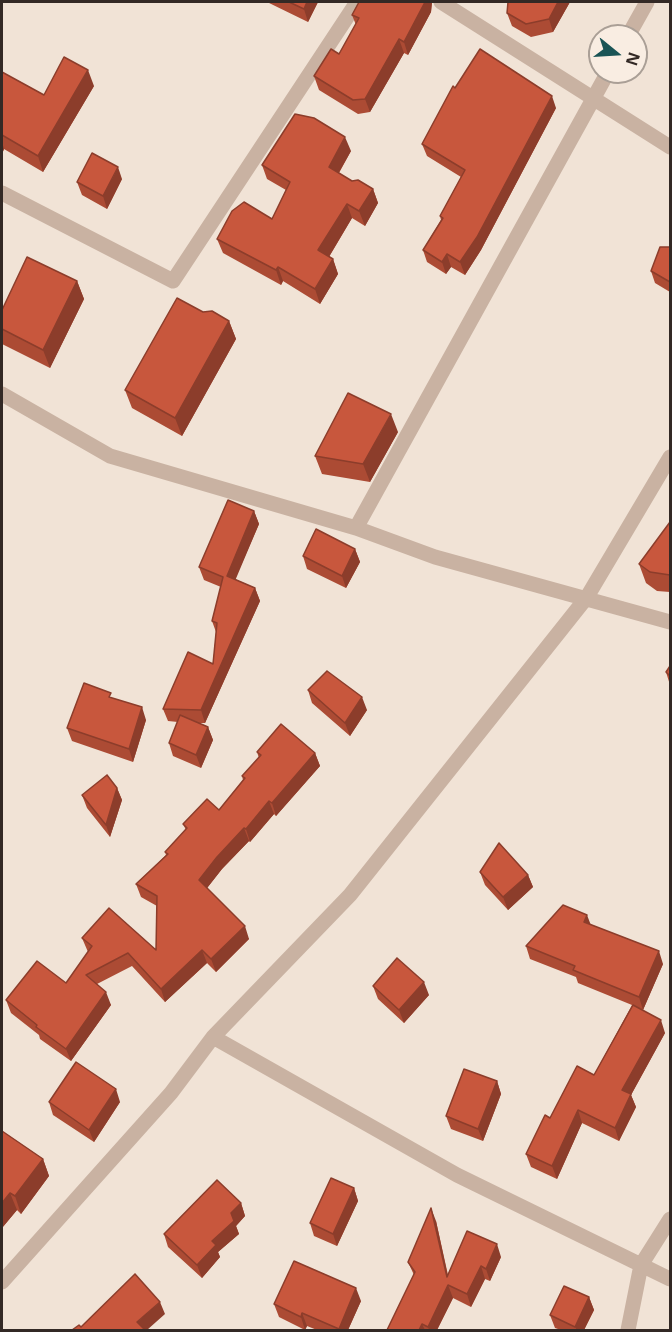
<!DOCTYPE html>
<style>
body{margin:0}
#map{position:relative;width:672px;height:1332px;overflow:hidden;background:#f1e3d6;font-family:"Noto Sans",sans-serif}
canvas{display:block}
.frame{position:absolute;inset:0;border:3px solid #332925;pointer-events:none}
.north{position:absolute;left:588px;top:24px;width:60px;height:60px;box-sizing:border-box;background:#f9ede2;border:2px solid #aa9f96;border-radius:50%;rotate:108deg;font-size:16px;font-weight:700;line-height:24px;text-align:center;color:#332925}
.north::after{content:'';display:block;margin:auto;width:21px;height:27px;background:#1a5455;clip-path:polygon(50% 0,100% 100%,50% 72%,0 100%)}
</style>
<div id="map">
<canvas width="672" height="1332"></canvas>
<div class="frame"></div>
<div class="north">N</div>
</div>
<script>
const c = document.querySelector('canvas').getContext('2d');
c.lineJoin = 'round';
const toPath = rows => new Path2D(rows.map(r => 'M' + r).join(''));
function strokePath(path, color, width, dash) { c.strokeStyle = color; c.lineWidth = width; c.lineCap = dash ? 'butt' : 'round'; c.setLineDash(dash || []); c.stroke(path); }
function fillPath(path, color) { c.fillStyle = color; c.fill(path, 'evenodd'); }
const minor = toPath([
 [441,2,670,147],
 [628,36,647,2],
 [2,193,173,281,357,2],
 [2,394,110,456,356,528,435,557,670,622],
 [356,528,608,72],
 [213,1037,457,1175,670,1279],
 [2,1282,171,1093,213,1037,350,895,587,597,670,457],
 [628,1330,641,1265,670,1219]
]);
const wall = toPath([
 [267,2,318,2,308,22],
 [359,2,432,2,431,12,408,55,404,53,370,112,358,114,319,90,314,76,339,54,356,25,352,15],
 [508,2,570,2,553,32,531,37,512,26,507,13],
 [2,72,44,95,94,86,43,172,4,149,2,154],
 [455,88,556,108,481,250,465,275,451,267,446,274,427,262,423,250,441,220,440,216,461,177,427,156,422,144],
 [351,151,339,173,352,181,373,189,378,203,365,226,352,218,329,257,333,259,338,274,320,304,283,281,281,285,223,253,217,239,272,219,286,190,267,179,262,165],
 [122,179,107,209,82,195,77,182],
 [670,247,670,292,655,283,651,271],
 [77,281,84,299,50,368,2,344,2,310],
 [203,312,229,321,236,339,182,436,132,408,125,390],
 [398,432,370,482,322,474,315,456],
 [254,511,259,524,235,579,255,588,260,601,205,723,198,723,208,727,213,740,201,768,173,756,169,743,178,722,168,721,163,709,213,664,216,632,212,621,221,587,204,580,199,567],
 [670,523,670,592,657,591,646,583,639,564],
 [355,549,360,562,346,588,307,569,303,556],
 [670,666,670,685,666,672],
 [308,690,367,710,350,736,312,703],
 [112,698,146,720,133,762,72,741,67,728],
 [257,752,315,753,320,766,276,816,274,814,250,842,249,841,222,869,207,888,249,939,216,972,207,963,165,1002,132,966,97,984,111,1005,71,1061,40,1039,39,1035,11,1013,6,1000,66,983,88,952,82,938,156,950,157,906,141,897,136,884,166,855,165,852,186,830,183,824,219,810,243,780,242,776,259,758],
 [117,788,122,800,110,837,87,808,82,795],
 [480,872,528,875,533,887,508,910,485,885],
 [590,924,663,964,643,1010,639,1008,665,1033,631,1095,636,1107,619,1141,582,1123,557,1179,531,1167,526,1154,550,1118,594,1075,632,1005,578,983,576,977,530,959,526,946],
 [373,986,429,995,404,1023,378,999],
 [497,1081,501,1094,483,1141,451,1129,446,1116],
 [49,1102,120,1102,94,1142,53,1115],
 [2,1131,43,1159,49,1176,21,1214,17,1210,2,1228],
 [354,1188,358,1201,337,1246,314,1236,310,1223],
 [241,1203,245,1216,236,1226,239,1234,218,1252,220,1257,202,1278,168,1247,164,1234],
 [436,1221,448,1275,501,1257,490,1281,485,1279,471,1307,453,1298,437,1330,387,1330,414,1275,408,1262],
 [589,1297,594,1310,584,1330,561,1330,555,1328,550,1315],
 [361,1301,348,1330,317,1330,307,1326,305,1330,279,1317,274,1304]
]);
const shadedWall = toPath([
 [307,2,318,2,308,22,304,9],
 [425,2,432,2,431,12,408,55,404,42],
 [558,2,570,2,553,32,549,19],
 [399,39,404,53,370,112,365,99],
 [88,70,94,86,43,172,38,156],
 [552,96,556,108,481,250,465,275,460,262],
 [345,137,351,151,334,181,329,167],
 [2,142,4,149,2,154],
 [118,167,122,179,107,209,103,196],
 [373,189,378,203,365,226,359,211],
 [347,204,352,218,324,265,318,250],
 [447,254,451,267,446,274,442,262],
 [333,259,338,274,320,304,315,289],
 [278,267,283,281,281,285,276,270],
 [77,281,84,299,50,368,43,350],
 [229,321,236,339,182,436,175,418],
 [391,414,398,432,370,482,363,464],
 [254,511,259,524,232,588,227,576],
 [355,549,360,562,346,588,342,576],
 [255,588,260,601,205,723,201,710],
 [362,697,367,710,350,736,345,723],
 [142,707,146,720,133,762,129,749],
 [208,727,213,740,201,768,196,755],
 [315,753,320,766,276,816,272,803],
 [117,788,122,800,110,837,106,825],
 [269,801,274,814,250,842,246,829],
 [244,828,249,841,222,869,204,892,199,880,217,857],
 [528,875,533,887,508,910,503,897],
 [587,915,592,928,584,922],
 [245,926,249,939,216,972,211,959],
 [202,950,207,963,165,1002,161,989],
 [659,951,663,964,643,1010,639,997],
 [424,982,429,995,404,1023,399,1010],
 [106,992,111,1005,71,1061,66,1049],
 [661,1020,665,1033,631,1095,636,1107,619,1141,615,1128,622,1090],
 [497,1081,501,1094,483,1141,478,1129],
 [116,1089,120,1102,94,1142,89,1130],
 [578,1110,582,1123,557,1179,552,1166],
 [43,1159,49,1176,21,1214,15,1196],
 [354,1188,358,1201,337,1246,333,1234],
 [10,1193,17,1210,2,1228,2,1203],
 [241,1203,245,1216,236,1226,239,1234,218,1252,220,1257,202,1278,197,1265,212,1241,231,1213],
 [431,1208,436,1221,450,1286,447,1277],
 [497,1244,501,1257,490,1281,486,1269],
 [481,1266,485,1279,471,1307,467,1294],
 [448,1285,453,1298,437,1330,429,1330,428,1327],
 [356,1288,361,1301,348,1330,339,1330,339,1329],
 [589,1297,594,1310,584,1330,577,1330,575,1327],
 [160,1302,165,1314,147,1330,140,1330,137,1322],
 [302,1313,307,1326,305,1330,301,1317],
 [422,1324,425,1330,419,1330]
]);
const building = toPath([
 [289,2,307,2,304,9,289,2],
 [359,2,425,2,404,42,399,39,365,99,353,100,314,76,331,49,339,54,359,18,352,15,359,2],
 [508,2,558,2,549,19,526,24,507,13,508,2],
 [480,49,552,96,477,237,460,262,447,254,442,262,423,250,443,218,440,216,465,170,422,144,453,86,455,88,480,49],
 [64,57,88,70,38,156,2,135,2,72,44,95,64,57],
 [295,114,314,118,345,137,329,167,352,181,358,180,373,189,359,211,347,204,318,250,333,259,315,289,278,267,276,270,217,239,232,211,244,202,272,219,290,182,262,165,295,114],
 [92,153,118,167,103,196,77,182,92,153],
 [660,247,670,247,670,282,651,271,660,247],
 [27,257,77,281,43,350,2,329,2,310,27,257],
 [177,298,203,312,212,311,229,321,175,418,125,390,177,298],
 [348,393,391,414,363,464,315,456,348,393],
 [228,500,254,511,227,576,255,588,201,710,163,709,188,652,213,664,217,623,212,621,223,577,199,567,228,500],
 [670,522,670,575,650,572,639,564,670,522],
 [316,529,355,549,342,576,303,556,316,529],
 [670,666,670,676,666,672,670,666],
 [327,671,362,697,345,723,308,690,327,671],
 [84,683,111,693,109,697,142,707,129,749,67,728,84,683],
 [180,715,208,727,196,755,169,743,180,715],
 [281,724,315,753,272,803,269,801,246,829,244,828,217,857,199,880,245,926,211,959,202,950,161,989,128,953,86,975,106,992,66,1049,36,1027,37,1025,6,1000,37,961,66,983,92,946,82,938,109,908,156,950,157,896,136,884,168,854,165,852,187,828,183,824,207,799,219,810,245,778,242,776,261,755,257,752,281,724],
 [107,775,117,788,106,825,82,795,107,775],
 [499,843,528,875,503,897,480,872,499,843],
 [563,905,587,915,584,922,659,951,639,997,573,970,575,966,526,946,563,905],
 [397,958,424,982,399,1010,373,986,397,958],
 [633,1005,661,1020,622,1090,631,1094,615,1128,578,1110,552,1166,526,1154,545,1115,550,1118,577,1066,594,1075,633,1005],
 [76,1062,116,1089,89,1130,49,1102,76,1062],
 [464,1069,497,1081,478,1129,446,1116,464,1069],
 [2,1131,43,1159,15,1196,10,1193,2,1203,2,1131],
 [331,1178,354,1188,333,1234,310,1223,331,1178],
 [217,1180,241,1203,231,1213,234,1221,212,1241,216,1245,197,1265,164,1234,217,1180],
 [431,1208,447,1277,467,1231,497,1244,486,1269,481,1266,467,1294,448,1285,428,1327,422,1324,419,1330,387,1330,415,1272,408,1262,431,1208],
 [294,1261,356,1288,339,1329,302,1313,301,1317,274,1304,294,1261],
 [135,1274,160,1302,137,1322,145,1330,72,1330,79,1325,81,1327,135,1274],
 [564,1286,589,1297,575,1327,550,1315,564,1286]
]);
strokePath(minor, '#c9b2a2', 15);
fillPath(wall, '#ac4b34');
fillPath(shadedWall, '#8c3d2b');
fillPath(building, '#c8573d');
strokePath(building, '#8c3d2b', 1.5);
</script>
